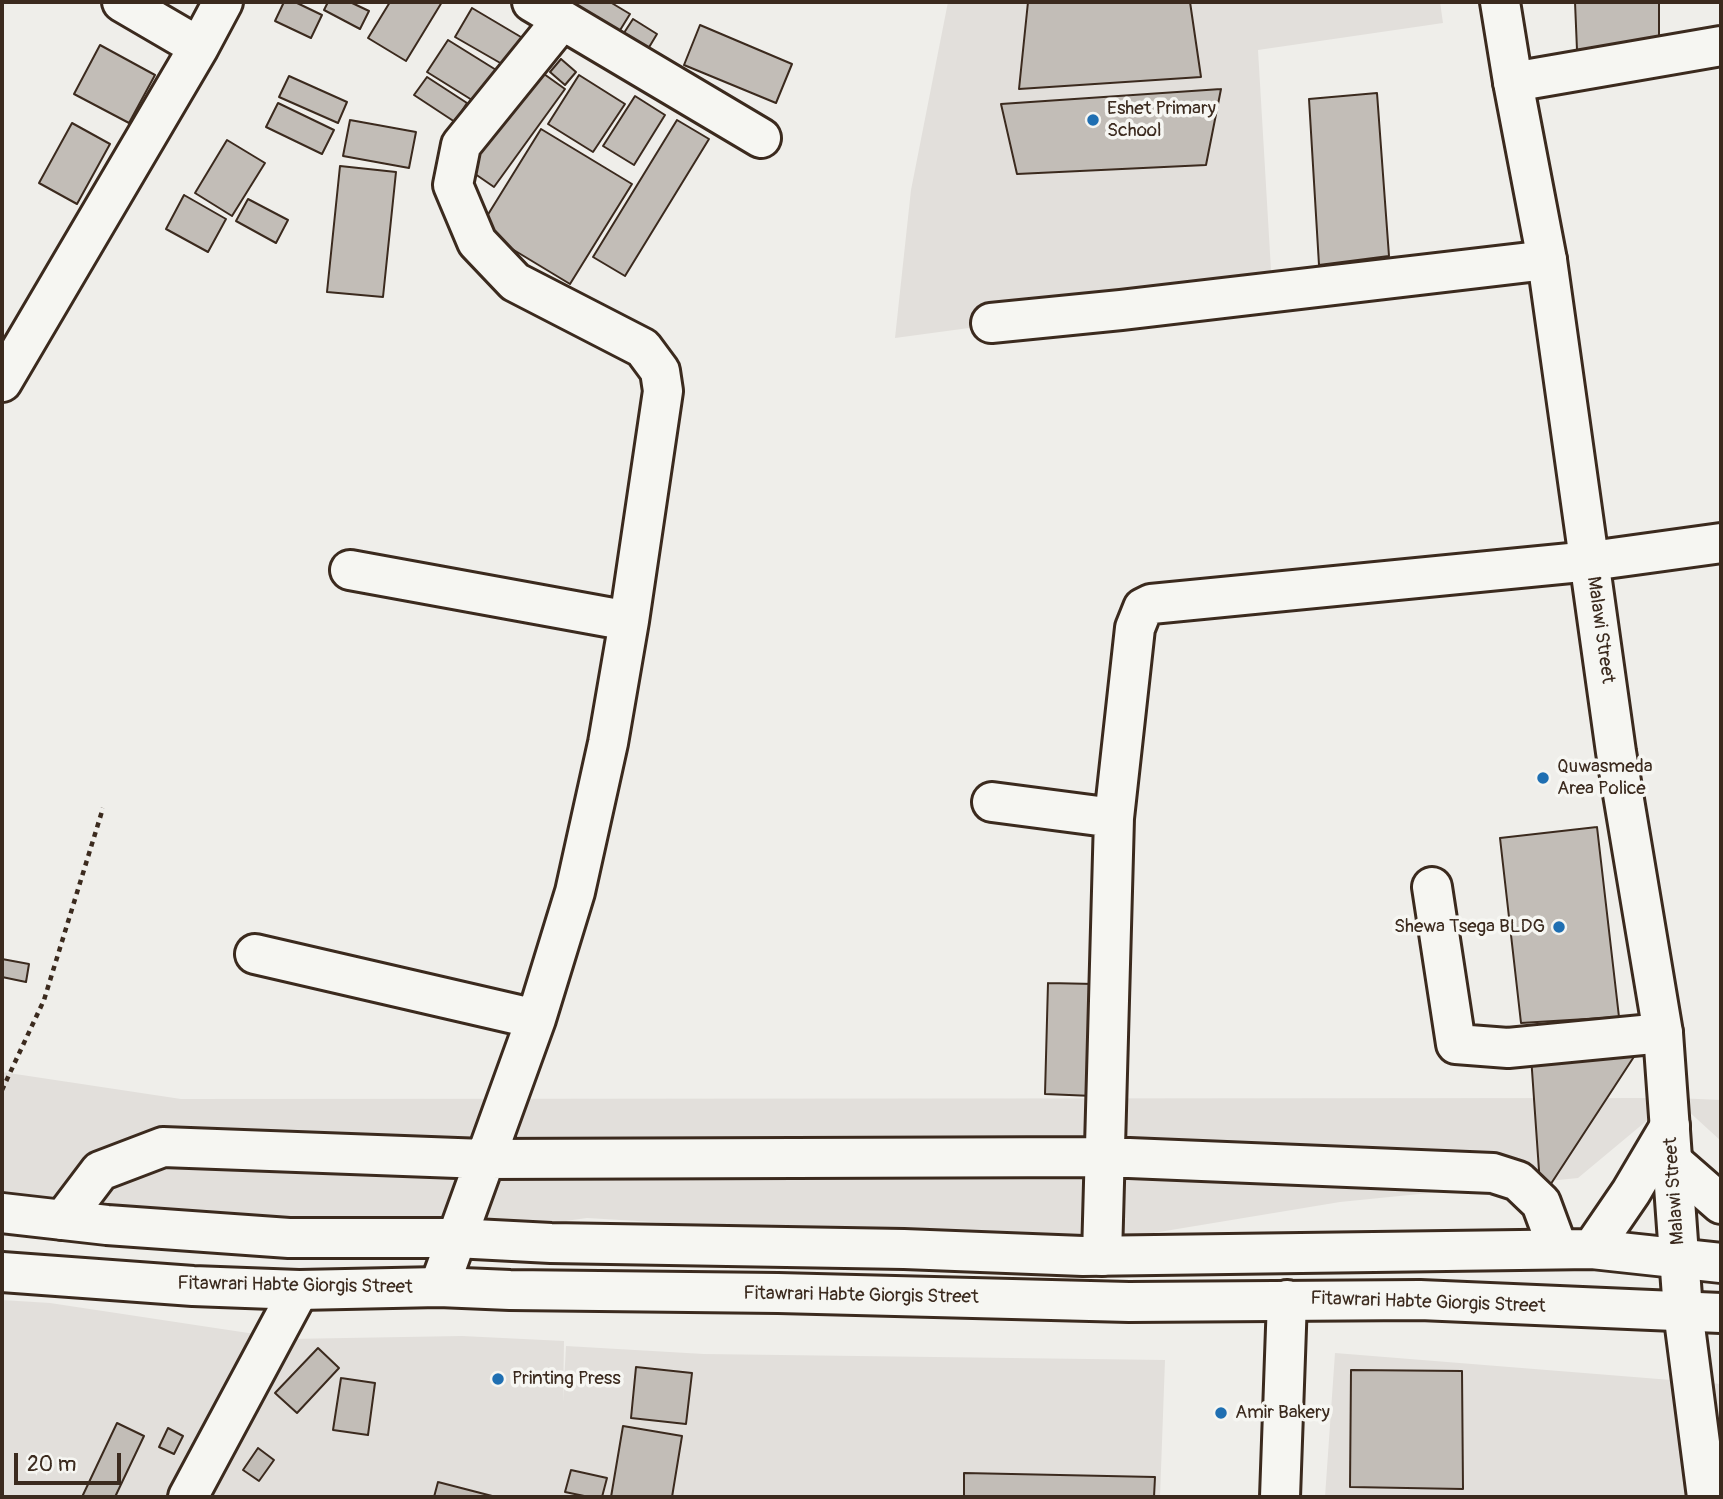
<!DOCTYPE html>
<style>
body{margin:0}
#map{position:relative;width:1723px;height:1499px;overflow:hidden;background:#efeeea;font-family:Pangolin,sans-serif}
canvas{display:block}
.frame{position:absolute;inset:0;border:4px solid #3b2a1e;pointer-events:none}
.scale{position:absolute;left:14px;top:1453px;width:107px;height:32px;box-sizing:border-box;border:4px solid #3b2a1e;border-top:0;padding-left:9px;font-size:21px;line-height:24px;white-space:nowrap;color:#3b2a1e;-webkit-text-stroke:5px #f6f6f2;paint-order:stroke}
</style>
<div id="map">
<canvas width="1723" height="1499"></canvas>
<div class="frame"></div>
<div class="scale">20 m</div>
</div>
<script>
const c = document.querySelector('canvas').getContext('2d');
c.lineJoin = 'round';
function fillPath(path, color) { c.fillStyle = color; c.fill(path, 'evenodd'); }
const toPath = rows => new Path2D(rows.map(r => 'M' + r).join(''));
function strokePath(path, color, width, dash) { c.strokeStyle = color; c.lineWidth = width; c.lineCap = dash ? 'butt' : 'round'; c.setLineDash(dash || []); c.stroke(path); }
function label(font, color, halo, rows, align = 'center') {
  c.font = font + ' Pangolin,sans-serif'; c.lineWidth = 7; c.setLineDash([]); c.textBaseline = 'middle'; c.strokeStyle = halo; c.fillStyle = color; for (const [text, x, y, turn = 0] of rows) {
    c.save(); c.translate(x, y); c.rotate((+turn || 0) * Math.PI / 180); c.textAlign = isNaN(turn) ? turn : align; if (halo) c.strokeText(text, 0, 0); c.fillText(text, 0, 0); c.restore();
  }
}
const built = toPath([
 [948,2,1440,2,1443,23,1258,50,1272,287,895,338,911,190],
 [2,1072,181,1099,1675,1098,1721,1100,1721,1141,1674,1098,1578,1178,1340,1202,1135,1236,739,1227,587,1218,485,1232,2,1196],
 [2,1300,50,1303,288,1339,462,1336,564,1341,563,1402,566,1346,704,1354,1165,1360,1160,1497,2,1497],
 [1335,1353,1721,1384,1721,1497,1325,1497]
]);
const building = toPath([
 [284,2,295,2,322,15,311,38,275,21,284,2],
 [328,2,350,2,369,11,360,29,324,10,328,2],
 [390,2,442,2,406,61,368,38,390,2],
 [551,2,610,2,630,14,614,40,551,2],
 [1028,2,1190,2,1201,77,1019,89,1028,2],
 [1575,2,1659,2,1659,41,1577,50,1575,2],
 [472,8,526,40,509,68,455,37,472,8],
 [633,19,657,34,645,54,620,39,633,19],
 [700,25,792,64,776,103,684,65,700,25],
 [448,40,501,73,480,105,427,72,448,40],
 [100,45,155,75,129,123,74,94,100,45],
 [561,59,576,72,565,85,550,72,561,59],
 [537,69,565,89,494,187,465,167,537,69],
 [579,75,625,104,593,152,548,124,579,75],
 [289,76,347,102,338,123,279,97,289,76],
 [427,77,467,103,455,122,414,95,427,77],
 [1221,89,1206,165,1017,174,1001,104,1221,89],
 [1377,93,1389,256,1319,265,1309,99,1377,93],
 [635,96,665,115,634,165,603,146,635,96],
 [278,103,334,130,322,154,266,127,278,103],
 [350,120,416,132,409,168,343,156,350,120],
 [677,120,709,139,625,276,593,257,677,120],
 [72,123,110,144,77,204,39,183,72,123],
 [541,129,632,184,570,284,479,229,541,129],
 [227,140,265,163,232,216,195,193,227,140],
 [340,166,396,172,383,297,327,292,340,166],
 [184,195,226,219,208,252,166,229,184,195],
 [248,199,288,220,276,243,236,221,248,199],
 [1597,827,1619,1017,1521,1023,1500,838,1597,827],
 [2,959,29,964,26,982,2,977,2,959],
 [1048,983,1095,984,1093,1096,1045,1094,1048,983],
 [1639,1049,1541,1199,1531,1056,1639,1049],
 [318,1348,339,1368,297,1413,275,1393,318,1348],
 [636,1367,692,1373,686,1424,631,1418,636,1367],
 [1351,1370,1462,1371,1463,1489,1350,1487,1351,1370],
 [341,1378,375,1383,368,1435,333,1430,341,1378],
 [117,1423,144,1436,115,1497,82,1497,117,1423],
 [623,1426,682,1436,672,1497,611,1497,623,1426],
 [168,1428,183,1436,174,1454,159,1447,168,1428],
 [258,1448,274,1460,259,1481,243,1470,258,1448],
 [571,1470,607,1478,602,1497,589,1497,565,1492,571,1470],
 [964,1473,1155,1477,1154,1497,964,1497,964,1473],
 [438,1482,496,1497,434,1497,438,1482]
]);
const path = toPath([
 [2,1090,44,1000,103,808]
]);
const minor = toPath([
 [122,2,199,47],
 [532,2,761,138],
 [1513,82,1721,46],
 [991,323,1121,310,1547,260],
 [2,382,199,47,223,2],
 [350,570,629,621],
 [992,802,1114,818],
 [1432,887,1456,1044,1508,1048,1663,1033],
 [255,954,536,1019],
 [63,1220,100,1171,163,1147,484,1159,1105,1157,1493,1173,1518,1181,1541,1203,1558,1249],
 [1102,1256,1114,818,1135,628,1143,608,1151,604,1591,561,1721,543],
 [439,1287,536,1019,575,892,608,743,629,621,663,391,660,371,643,348,515,282,477,242,453,185,461,145,562,20],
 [1683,1311,1707,1497],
 [188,1497,299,1290],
 [1280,1497,1287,1300]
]);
const tertiary = toPath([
 [1500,2,1513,82,1547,260,1616,752,1663,1033,1683,1311]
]);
const primary = toPath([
 [1673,1162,1721,1204],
 [2,1213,107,1225,289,1238,455,1238,551,1243,904,1249,1083,1256,1592,1249,1721,1263],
 [1592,1249,1631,1192,1670,1126],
 [2,1272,193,1286,299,1290,439,1287,510,1290,778,1293,1129,1302,1420,1300,1721,1313]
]);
const markers = [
 [1093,120,7,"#1f6fb2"],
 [1543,778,7,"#1f6fb2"],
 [1559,927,7,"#1f6fb2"],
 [498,1379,7,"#1f6fb2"],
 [1221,1413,7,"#1f6fb2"]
];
const poiNames = [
 ["Eshet Primary",1107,109],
 ["School",1107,131],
 ["Quwasmeda",1557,767],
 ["Area Police",1557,789],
 ["Shewa Tsega BLDG",1545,927,"right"],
 ["Printing Press",512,1379],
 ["Amir Bakery",1235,1413]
];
const streetNames = [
 ["Malawi Street",1600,630,82],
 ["Malawi Street",1675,1191,-94],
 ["Fitawrari Habte Giorgis Street",295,1286,1],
 ["Fitawrari Habte Giorgis Street",861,1296,1],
 ["Fitawrari Habte Giorgis Street",1428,1303,2]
];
fillPath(built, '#e2dfdb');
fillPath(building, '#c2bdb7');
strokePath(building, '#3b2a1e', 2);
strokePath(minor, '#3b2a1e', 44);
strokePath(tertiary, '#3b2a1e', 44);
strokePath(primary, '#3b2a1e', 44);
strokePath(path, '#3b2a1e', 4.5, [5, 5]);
strokePath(minor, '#f6f6f2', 38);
strokePath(tertiary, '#f6f6f2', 38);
strokePath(primary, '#f6f6f2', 38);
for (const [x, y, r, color] of markers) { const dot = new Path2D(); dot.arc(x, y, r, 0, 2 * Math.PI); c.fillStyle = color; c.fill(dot); strokePath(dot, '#f6f6f2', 2.5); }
label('19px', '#3b2a1e', '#f6f6f2', poiNames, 'left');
label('19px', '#3b2a1e', '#f6f6f2', streetNames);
</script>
